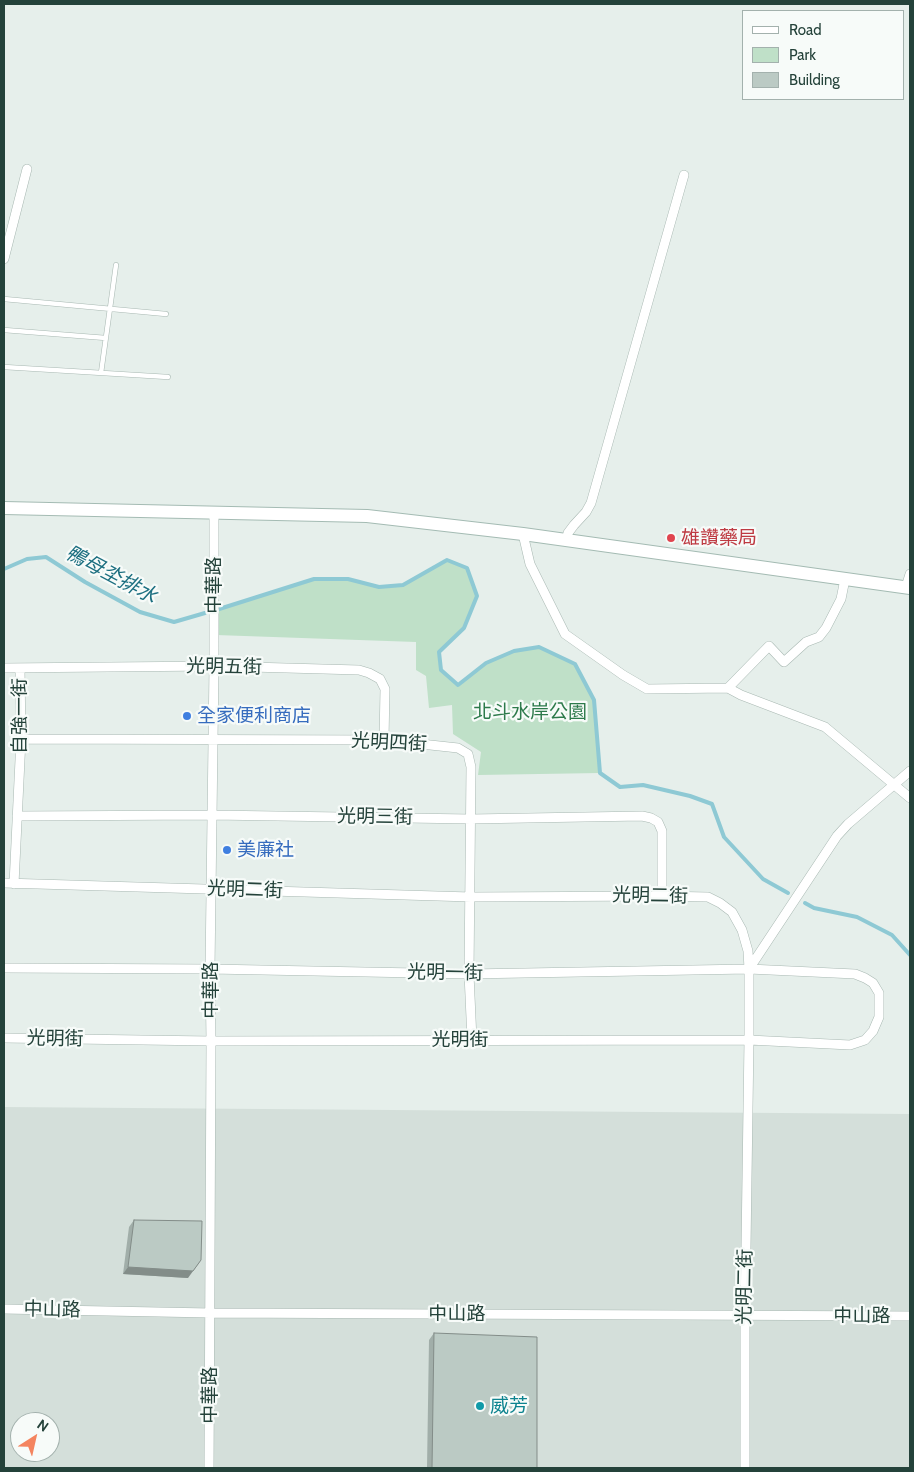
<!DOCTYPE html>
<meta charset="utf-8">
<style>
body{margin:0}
#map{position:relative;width:914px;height:1472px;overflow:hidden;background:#e6efeb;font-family:Cabin,sans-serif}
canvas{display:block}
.frame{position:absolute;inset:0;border:5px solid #24423a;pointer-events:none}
.legend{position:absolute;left:742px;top:10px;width:162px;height:90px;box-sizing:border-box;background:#f7fbf9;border:1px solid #a3b1ad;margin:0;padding:6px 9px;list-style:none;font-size:15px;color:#24423a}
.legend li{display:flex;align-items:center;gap:10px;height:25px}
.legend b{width:25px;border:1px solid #a3b1ad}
.north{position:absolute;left:10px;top:1412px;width:50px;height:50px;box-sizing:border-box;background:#f7fbf9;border:1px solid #a3b1ad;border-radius:50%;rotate:35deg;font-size:14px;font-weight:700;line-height:20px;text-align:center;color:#24423a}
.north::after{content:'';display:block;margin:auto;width:18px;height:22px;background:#f4845f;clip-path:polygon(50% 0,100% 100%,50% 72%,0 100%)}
</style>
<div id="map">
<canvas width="914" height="1472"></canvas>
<div class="frame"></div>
<ul class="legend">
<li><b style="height:6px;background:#fff"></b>Road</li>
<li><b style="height:14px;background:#bfe0c8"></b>Park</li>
<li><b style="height:14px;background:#bbcac4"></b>Building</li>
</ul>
<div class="north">N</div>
</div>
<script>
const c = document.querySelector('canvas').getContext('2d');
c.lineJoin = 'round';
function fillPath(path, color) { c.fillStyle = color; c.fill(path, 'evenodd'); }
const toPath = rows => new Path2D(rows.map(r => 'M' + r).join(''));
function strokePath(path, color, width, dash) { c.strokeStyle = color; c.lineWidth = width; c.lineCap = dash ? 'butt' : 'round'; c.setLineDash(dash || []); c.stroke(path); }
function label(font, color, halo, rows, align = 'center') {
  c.font = font + ' Cabin,"Noto Sans TC",sans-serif'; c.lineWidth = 4.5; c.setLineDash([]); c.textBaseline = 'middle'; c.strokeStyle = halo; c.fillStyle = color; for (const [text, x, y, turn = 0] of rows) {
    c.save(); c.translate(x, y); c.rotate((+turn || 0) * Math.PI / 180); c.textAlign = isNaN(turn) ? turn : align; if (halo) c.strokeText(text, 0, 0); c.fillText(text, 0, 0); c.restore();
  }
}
const built = toPath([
 [4,1107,910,1114,910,1468,4,1468],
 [20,1422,50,1422,50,1452,20,1452]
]);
const green = toPath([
 [447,560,467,568,476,597,464,628,439,652,441,670,458,685,486,663,520,650,539,647,575,664,594,700,600,773,478,775,481,752,453,734,452,705,429,708,426,676,416,670,416,642,216,635,216,610,314,579,347,579,380,587,403,585]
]);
const stream = toPath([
 [4,569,27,559,46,557,85,582,140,612,174,622,205,613],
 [216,610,314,579,348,579,379,587,403,585,447,560,467,568,477,596,464,628,439,652,441,670,458,685,486,663,514,651,539,647,575,664,594,700,600,773,620,787,643,785,690,796,712,804,724,837,763,879,788,893],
 [805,903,814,908,857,917,892,935,910,955]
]);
const service = toPath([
 [4,299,166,314],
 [4,330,106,338],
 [4,367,168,377],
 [101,373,116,265]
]);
const minor = toPath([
 [4,259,27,169],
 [523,534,530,564,565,634,623,675,647,689,728,688,741,695,825,727,910,798],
 [566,541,568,533,574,525,586,512,591,503,684,175],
 [906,587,910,574],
 [4,668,214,666,359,670,369,673,380,679,385,689,384,740],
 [728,688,769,646,784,662,806,642,819,637,826,628,841,599,845,579],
 [21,739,384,740,458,748,468,754,471,767,469,974,472,1040],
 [17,816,212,815,471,819,642,816,651,818,658,822,662,831,662,896],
 [4,883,471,897,662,896,708,897,720,903,732,912,742,930,748,951,749,969,749,1040,745,1315,745,1468],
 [14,884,21,739,20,668],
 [4,968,210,969,469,974,749,969,855,974,865,978,873,983,879,993,879,1017,873,1031,865,1040,850,1045,749,1040,211,1041,4,1038],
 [749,969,837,836,848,824,910,771],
 [4,1309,210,1313,910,1316],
 [209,1468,211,1041,210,969,214,666,214,512]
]);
const secondary = toPath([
 [4,508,367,516,523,534,910,588]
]);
const wall = toPath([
 [134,1220,188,1278,123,1274,129,1227],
 [434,1333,537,1468,427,1468,429,1340]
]);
const shadedWall = toPath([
 [201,1260,188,1278,123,1274,128,1267]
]);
const building = toPath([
 [134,1220,202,1221,201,1260,193,1271,128,1267,134,1220],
 [434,1333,537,1337,537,1468,432,1468,434,1333]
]);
const markers = [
 [671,538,5,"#e0444e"],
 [187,716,5,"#3f7fe0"],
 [227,850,5,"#3f7fe0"],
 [480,1406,5,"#0f9aa8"]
];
const healthNames = [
 ["雄讚藥局",681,538]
];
const streetNames = [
 ["中華路",214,585,-90],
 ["光明五街",224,667,1],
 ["自強一街",20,716,-90],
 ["光明四街",389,743,3],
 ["光明三街",375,817,1],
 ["光明二街",245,890,2],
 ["光明二街",650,896,1],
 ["光明一街",445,973,1],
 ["中華路",211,990,-90],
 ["光明街",55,1039,1],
 ["光明街",460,1040],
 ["光明二街",745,1287,-89],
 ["中山路",52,1310,1],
 ["中山路",457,1314],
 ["中山路",862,1316],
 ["中華路",210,1395,-90]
];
const parkNames = [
 ["北斗水岸公園",530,712]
];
const shopNames = [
 ["全家便利商店",197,716],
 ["美廉社",237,850]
];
const cultureNames = [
 ["威芳",490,1406]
];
const waterNames = [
 ["鴨母坔排水",111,575,28]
];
fillPath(built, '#d4dfda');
fillPath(green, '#bfe0c8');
strokePath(stream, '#8ec9d4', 4);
strokePath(service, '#a8b8b2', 5.5);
strokePath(minor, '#a8b8b2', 10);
strokePath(secondary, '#a4bbb3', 14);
strokePath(service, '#fff', 4.5);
strokePath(minor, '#fff', 9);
strokePath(secondary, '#fff', 12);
fillPath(wall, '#a1aea9');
fillPath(shadedWall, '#838d89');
fillPath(building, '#bbcac4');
strokePath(building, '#838d89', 1);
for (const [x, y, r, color] of markers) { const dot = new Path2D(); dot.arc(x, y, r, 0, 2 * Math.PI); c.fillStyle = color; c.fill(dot); strokePath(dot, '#f7fbf9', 2); }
label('19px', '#be3a42', '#f7fbf9', healthNames, 'left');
label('19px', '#24423a', '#f7fbf9', streetNames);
label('19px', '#2d7a4b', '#f7fbf9', parkNames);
label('19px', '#366cbe', '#f7fbf9', shopNames, 'left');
label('19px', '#0d838f', '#f7fbf9', cultureNames, 'left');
label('italic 20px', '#1c6f80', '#f7fbf9', waterNames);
</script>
